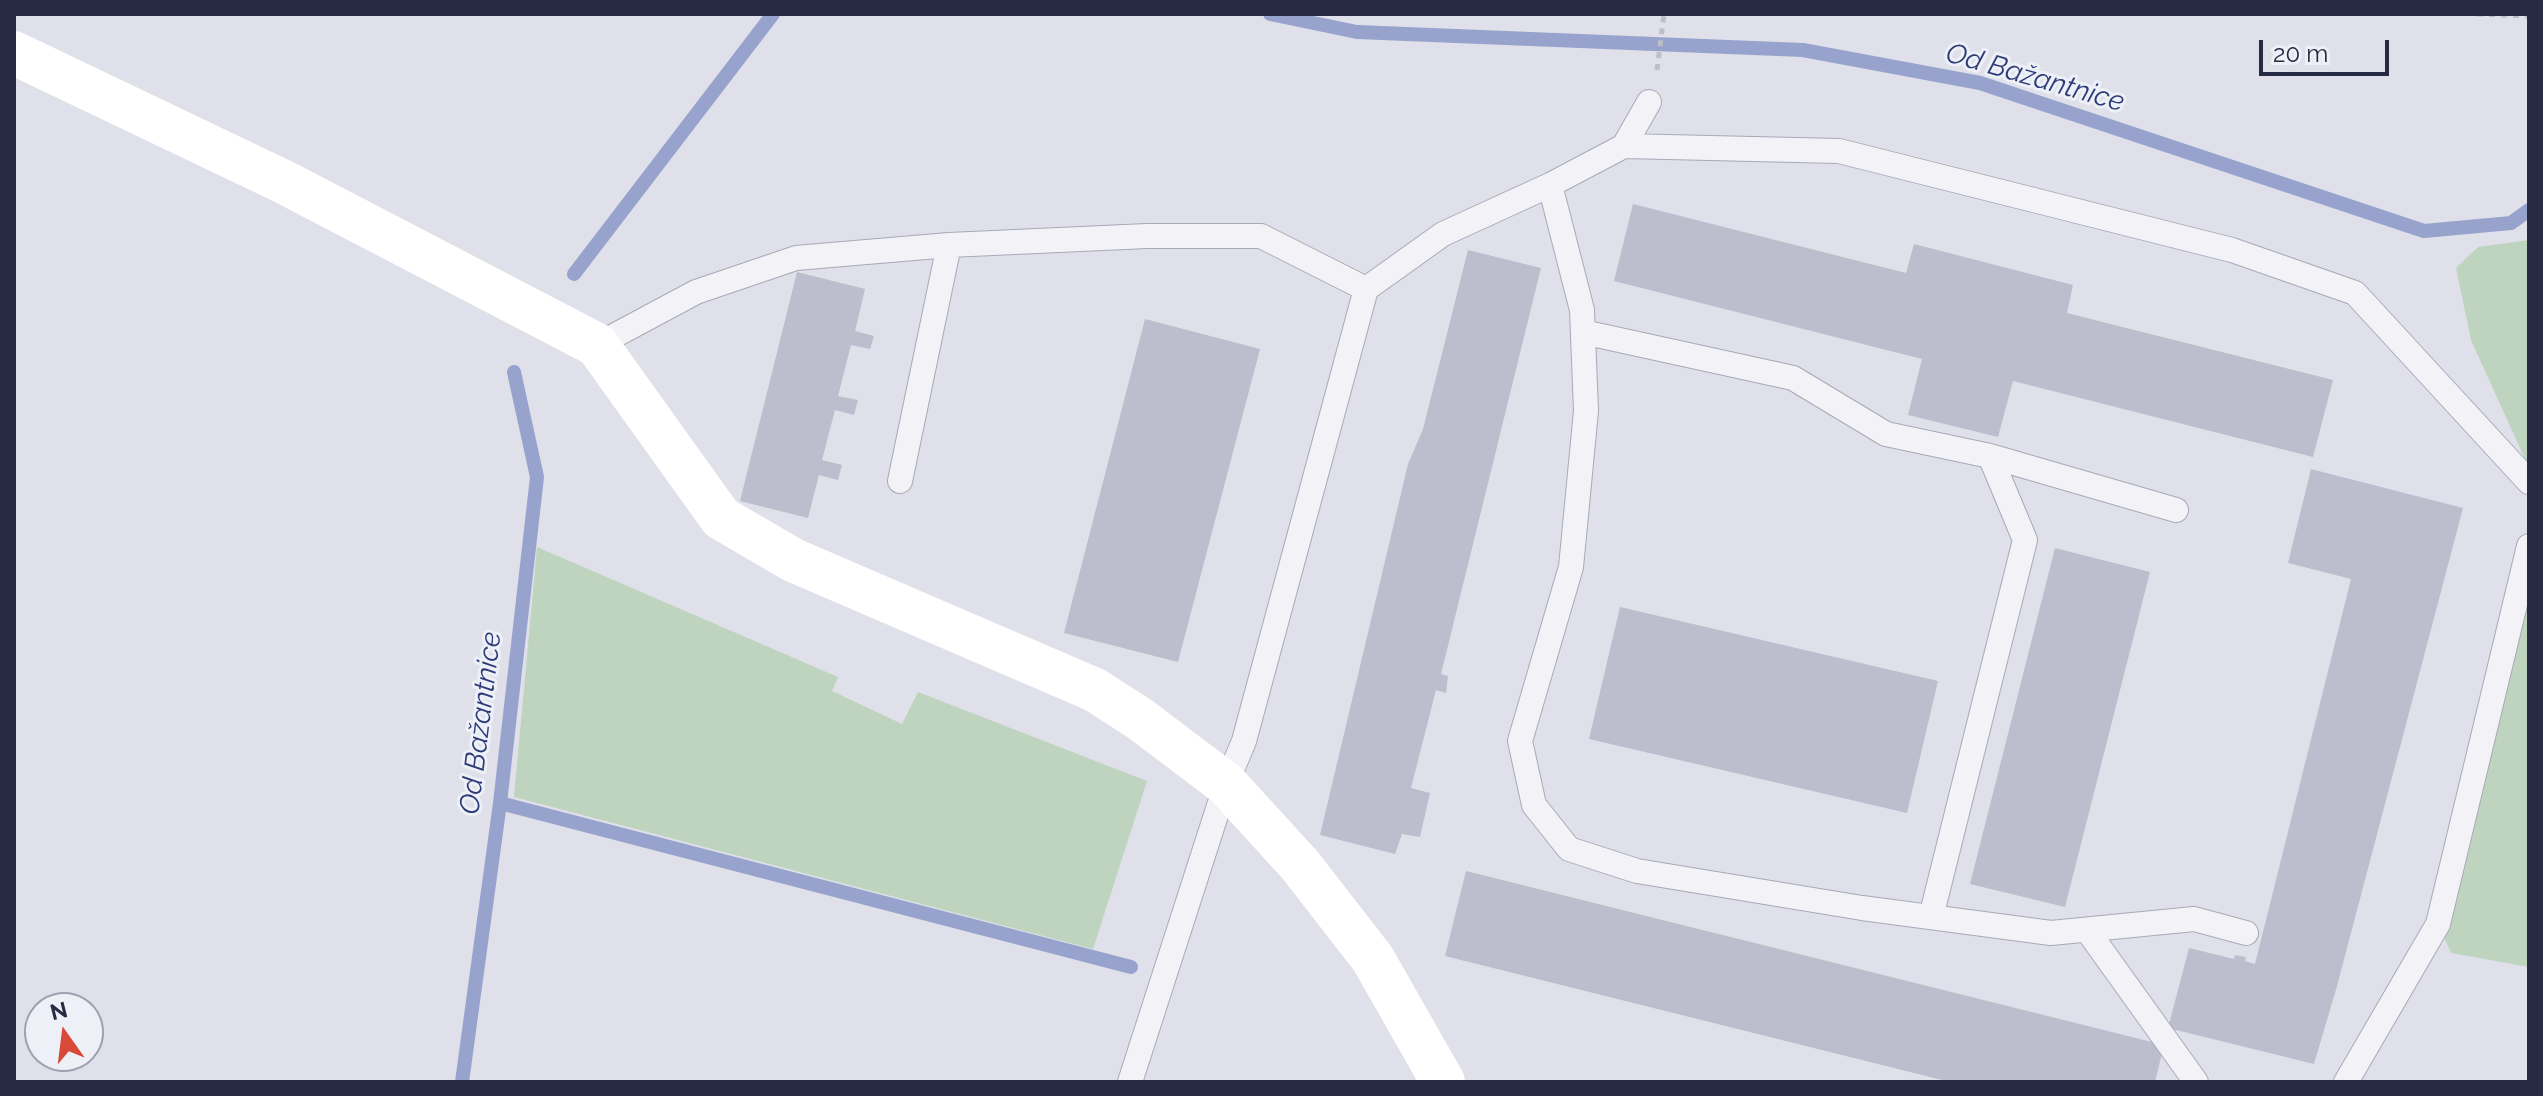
<!DOCTYPE html>
<meta charset="utf-8">
<style>
body{margin:0}
#map{position:relative;width:2543px;height:1096px;overflow:hidden;background:#dfe0e9;font-family:Raleway,sans-serif}
canvas{display:block}
.frame{position:absolute;inset:0;border:16px solid #262a42;pointer-events:none}
.north{position:absolute;left:24px;top:992px;width:80px;height:80px;box-sizing:border-box;background:#eef0f7;border:2px solid #9ea1af;border-radius:50%;rotate:346deg;font-size:22px;font-weight:700;line-height:32px;text-align:center;color:#262a42}
.north::after{content:'';display:block;margin:auto;width:28px;height:36px;background:#d94939;clip-path:polygon(50% 0,100% 100%,50% 72%,0 100%)}
.scale{position:absolute;left:2259px;top:40px;width:130px;height:36px;box-sizing:border-box;border:4px solid #262a42;border-top:0;padding-left:10px;font-size:24px;line-height:28px;white-space:nowrap;color:#262a42;-webkit-text-stroke:6px #eef0f7;paint-order:stroke}
</style>
<div id="map">
<canvas width="2543" height="1096"></canvas>
<div class="frame"></div>
<div class="north">N</div>
<div class="scale">20 m</div>
</div>
<script>
const c = document.querySelector('canvas').getContext('2d');
c.lineJoin = 'round';
function fillPath(path, color) { c.fillStyle = color; c.fill(path, 'evenodd'); }
const toPath = rows => new Path2D(rows.map(r => 'M' + r).join(''));
function strokePath(path, color, width, dash) { c.strokeStyle = color; c.lineWidth = width; c.lineCap = dash ? 'butt' : 'round'; c.setLineDash(dash || []); c.stroke(path); }
function label(font, color, halo, rows, align = 'center') {
  c.font = font + ' Raleway,sans-serif'; c.lineWidth = 6; c.setLineDash([]); c.textBaseline = 'middle'; c.strokeStyle = halo; c.fillStyle = color; for (const [text, x, y, turn = 0] of rows) {
    c.save(); c.translate(x, y); c.rotate((+turn || 0) * Math.PI / 180); c.textAlign = isNaN(turn) ? turn : align; if (halo) c.strokeText(text, 0, 0); c.fillText(text, 0, 0); c.restore();
  }
}
const green = toPath([
 [2529,240,2529,468,2471,340,2456,268,2478,247],
 [2529,546,2529,967,2451,953,2438,924],
 [537,547,838,677,832,691,902,724,918,692,1147,781,1093,949,514,797]
]);
const stream = toPath([
 [1270,14,1357,32,1803,50,1980,83,2424,231,2511,223,2529,210],
 [574,274,773,14],
 [500,803,1131,967],
 [462,1082,500,803,537,477,514,372]
]);
const building = toPath([
 [1633,204,1906,273,1914,244,2073,285,2067,313,2333,380,2313,457,2013,381,1998,437,1908,415,1922,359,1614,281],
 [1468,250,1541,268,1441,674,1448,676,1446,693,1436,690,1411,788,1430,793,1420,837,1402,834,1395,854,1320,835,1408,464,1423,429],
 [797,272,865,289,855,331,874,336,870,349,851,345,838,396,858,400,854,415,835,410,822,460,842,465,838,480,819,475,808,518,740,501],
 [1145,319,1260,349,1178,662,1064,633],
 [2311,469,2463,508,2337,986,2314,1064,2168,1028,2189,948,2234,959,2235,955,2246,957,2245,961,2255,964,2351,579,2288,563],
 [2055,548,2150,572,2065,907,1970,884],
 [1620,607,1938,681,1907,813,1589,739],
 [1466,871,2164,1045,2155,1082,1950,1082,1445,956]
]);
const path = toPath([
 [2477,14,2529,16],
 [1657,70,1664,14]
]);
const lane = toPath([
 [1624,146,1839,151,2232,250,2355,293,2529,482],
 [1550,185,1582,310,1586,411,1571,567,1520,741,1534,805,1569,849,1637,871,1862,908,2051,933,2194,919,2246,933],
 [1583,332,1793,378,1886,434,1990,456,2176,510],
 [597,345,696,292,796,258,949,245],
 [900,481,949,245,1147,236,1261,236,1366,289],
 [1931,917,2025,540,1990,456],
 [2087,930,2196,1082],
 [1130,1082,1226,784,1244,741,1366,289,1443,234,1550,185,1624,146,1649,102],
 [2346,1082,2438,924,2529,546]
]);
const secondary = toPath([
 [14,53,284,182,597,345,721,518,793,560,1095,690,1140,719,1226,784,1300,865,1373,959,1443,1082]
]);
const waterNames = [
 ["Od Bažantnice",2035,78,16],
 ["Od Bažantnice",481,723,-83]
];
fillPath(green, '#bfd4bf');
strokePath(stream, '#97a3cc', 14);
fillPath(building, '#bcbecd');
strokePath(lane, '#a8a9b7', 26);
strokePath(path, '#bdbec8', 5, [6, 6]);
strokePath(lane, '#f2f2f7', 24);
strokePath(secondary, '#fff', 44);
label('italic 28px', '#2d3c79', '#eef0f7', waterNames);
</script>
